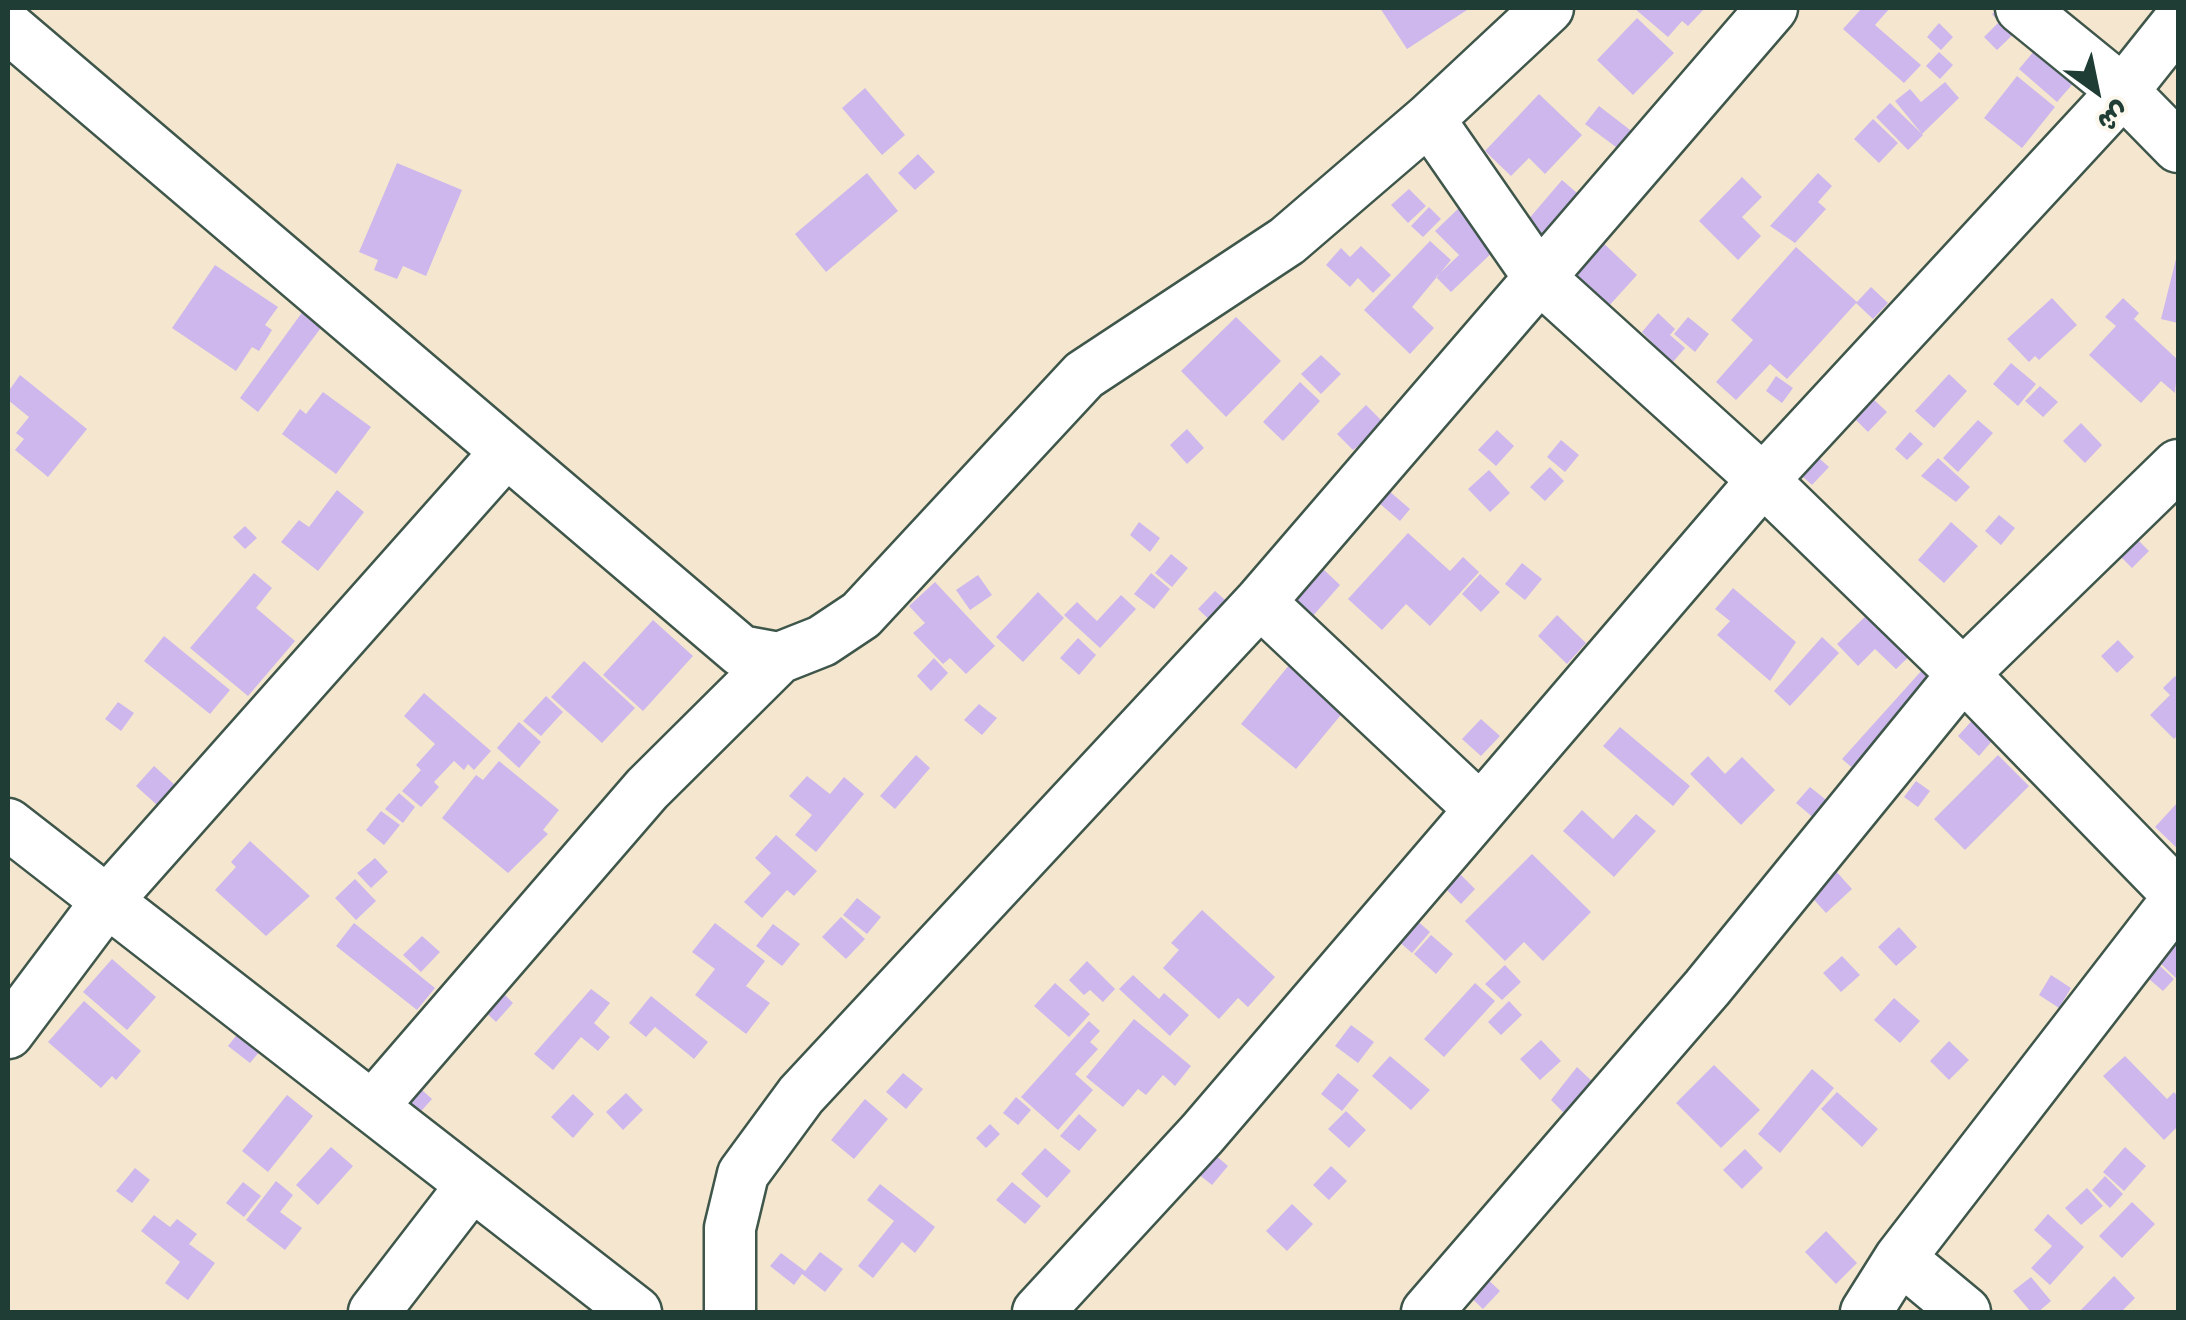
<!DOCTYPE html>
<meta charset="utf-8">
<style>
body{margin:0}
#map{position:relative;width:2186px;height:1320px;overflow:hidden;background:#f5e7cf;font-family:Kalam,"Playpen Sans Arabic",sans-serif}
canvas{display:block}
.frame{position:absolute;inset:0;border:10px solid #1f3d34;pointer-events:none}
.north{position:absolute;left:2046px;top:40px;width:100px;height:100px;-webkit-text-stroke:8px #fbf7ec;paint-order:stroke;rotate:147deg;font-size:28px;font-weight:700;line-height:40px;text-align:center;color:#1f3d34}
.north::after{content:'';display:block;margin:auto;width:35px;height:45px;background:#1f3d34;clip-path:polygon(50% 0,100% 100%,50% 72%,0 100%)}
</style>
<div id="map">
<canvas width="2186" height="1320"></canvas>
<div class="frame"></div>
<div class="north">ش</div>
</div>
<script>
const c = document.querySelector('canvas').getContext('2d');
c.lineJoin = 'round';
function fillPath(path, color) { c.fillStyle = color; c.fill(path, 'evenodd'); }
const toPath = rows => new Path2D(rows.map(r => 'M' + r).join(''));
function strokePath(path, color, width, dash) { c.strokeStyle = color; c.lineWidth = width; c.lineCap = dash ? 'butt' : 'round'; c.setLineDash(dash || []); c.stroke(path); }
const building = toPath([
 [1380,8,1470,8,1407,49],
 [1634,8,1705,8,1688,26,1682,21,1668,37],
 [1862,8,1890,8,1875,25,1921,65,1904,83,1843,29],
 [1999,8,2026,22,1997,50,1984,37,1999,22,1992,14],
 [1637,18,1674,53,1633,95,1597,60],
 [1939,23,1953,37,1941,50,1927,37],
 [2045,38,2084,71,2057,102,2019,69],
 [1939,52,1953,65,1940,79,1926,66],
 [2017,76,2055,107,2022,148,1984,118],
 [1945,82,1959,98,1922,134,1895,101,1910,89,1921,102],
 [865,88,905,135,882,155,842,108],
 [1539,94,1582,135,1545,174,1529,158,1511,176,1485,151],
 [1890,103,1923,135,1908,150,1876,117],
 [1599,106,1638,136,1624,153,1585,124],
 [1873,119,1898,143,1879,163,1854,139],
 [918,154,935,172,915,190,898,173],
 [397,163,462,190,426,276,403,266,397,279,374,270,378,260,359,252],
 [867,173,898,211,826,272,795,234],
 [1818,173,1832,186,1818,202,1826,209,1795,243,1770,226],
 [1742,177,1762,197,1742,217,1761,236,1738,260,1699,221],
 [1562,180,1584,199,1549,240,1527,221],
 [1409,189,1426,206,1408,223,1391,205],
 [1462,205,1500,245,1451,292,1436,277,1459,255,1435,231],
 [1429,207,1441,219,1423,237,1411,226],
 [1599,239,1637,275,1607,308,1568,272],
 [1430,241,1451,260,1412,307,1434,328,1410,354,1364,310],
 [1361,246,1391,275,1373,293,1358,278,1350,287,1326,265,1341,248,1350,257],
 [1796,247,1857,302,1787,379,1770,364,1736,400,1716,382,1753,340,1731,320],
 [2177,255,2178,256,2178,323,2161,319],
 [215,265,278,307,265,325,272,330,259,351,252,347,236,371,172,328],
 [1871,287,1888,303,1873,319,1856,303],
 [2052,298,2077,325,2039,360,2035,356,2029,362,2007,339],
 [2123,298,2139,313,2134,319,2178,360,2175,393,2161,381,2141,403,2089,355,2116,326,2105,317],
 [306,307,326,321,258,412,240,398],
 [1658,313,1675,329,1670,335,1685,348,1672,363,1642,332],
 [1236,317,1281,361,1226,417,1181,371],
 [1688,317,1709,334,1695,352,1674,334],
 [1321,355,1341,374,1321,394,1301,374],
 [2011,363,2036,384,2018,406,1993,384],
 [1949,374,1967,391,1934,428,1915,411],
 [20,375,87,429,48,477,15,450,24,439,16,433,29,417,8,400,8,392],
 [1776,376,1793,388,1782,403,1766,391],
 [1300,382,1320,401,1283,441,1263,422],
 [2040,386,2058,402,2043,417,2025,401],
 [323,392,371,427,336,474,282,434,300,409,306,414],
 [1869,395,1887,412,1868,432,1851,415],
 [1366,405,1386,425,1353,450,1337,434],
 [1978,420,1993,433,1958,472,1943,458],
 [2081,423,2102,445,2085,463,2063,441],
 [1187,429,1204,448,1187,464,1170,445],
 [1497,430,1514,446,1496,466,1478,450],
 [1910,432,1923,444,1907,460,1895,449],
 [1561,440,1579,455,1565,472,1547,457],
 [1811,451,1829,467,1812,485,1794,469],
 [1938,458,1970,487,1956,502,1921,476],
 [1550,467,1564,481,1545,501,1530,487],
 [1489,470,1510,493,1490,512,1468,489],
 [337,490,364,512,318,571,281,542,299,520,309,527],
 [1389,491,1410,509,1400,521,1379,503],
 [1999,515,2015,528,2001,545,1985,531],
 [1139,522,1160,538,1150,552,1130,535],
 [1951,522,1978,546,1944,583,1918,560],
 [245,526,257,538,245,549,233,537],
 [1408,533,1450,571,1463,557,1479,572,1430,626,1406,604,1382,630,1348,599],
 [2137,539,2149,551,2132,568,2120,556],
 [1171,554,1188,568,1172,587,1155,573],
 [1522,563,1542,579,1525,600,1505,584],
 [1322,568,1340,585,1312,617,1293,601],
 [254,573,272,588,256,608,295,641,248,696,190,648],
 [1151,573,1170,589,1154,609,1134,594],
 [1480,574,1500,592,1481,612,1462,594],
 [978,575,992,595,970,610,956,590],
 [935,582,995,646,966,674,950,658,943,664,913,633,925,623,909,606],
 [1733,588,1796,642,1770,681,1717,635,1730,621,1715,609],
 [1215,591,1232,606,1215,625,1198,609],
 [1038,592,1064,618,1023,662,996,637],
 [1121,595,1136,609,1100,648,1064,615,1077,602,1097,621],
 [1873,609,1915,651,1896,669,1875,649,1858,666,1837,644],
 [1557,615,1586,643,1567,664,1538,636],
 [653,620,693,656,643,711,603,675],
 [164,636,230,690,210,714,144,661],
 [1822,637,1839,653,1790,706,1774,691],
 [1078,638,1096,655,1079,675,1060,658],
 [2118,640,2134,657,2117,673,2101,656],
 [934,658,948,673,931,691,917,676],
 [1294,659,1350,704,1296,769,1241,724],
 [584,661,635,708,602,743,551,697],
 [1923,669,1944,687,1863,777,1842,759],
 [2175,676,2178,679,2178,735,2174,739,2150,715,2170,695,2163,688],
 [424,693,491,751,474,770,468,764,464,770,454,761,434,782,439,787,421,807,402,791,421,770,416,765,435,744,404,716],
 [546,696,563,712,541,736,523,721],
 [118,702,134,713,121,731,105,719],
 [979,704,997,718,982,735,964,720],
 [1978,714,1999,733,1979,756,1958,736],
 [1481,719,1500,736,1481,756,1462,739],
 [519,722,541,742,519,768,497,748],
 [1620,727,1690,786,1673,806,1603,746],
 [916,755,930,768,895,809,880,796],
 [1998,755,2029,786,1965,850,1934,819],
 [1708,756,1725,774,1742,757,1775,790,1741,825,1690,774],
 [499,761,559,810,543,830,548,834,508,873,442,818,476,775,483,780],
 [154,766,175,785,157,805,136,786],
 [807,776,830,794,844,777,864,794,816,852,795,835,812,815,789,796],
 [1916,781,1930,791,1918,807,1904,797],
 [1810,787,1830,803,1816,820,1796,803],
 [399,793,415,807,403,823,385,809],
 [2178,802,2178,849,2155,827],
 [1582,810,1613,839,1636,814,1656,831,1614,877,1563,831],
 [381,811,400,825,384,845,366,830],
 [776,835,817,871,794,896,787,890,762,918,744,902,771,873,755,858],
 [250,841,310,896,266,936,215,890,236,867,231,862],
 [1532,854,1591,912,1543,961,1524,942,1505,961,1465,921],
 [375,858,388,872,371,888,357,873],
 [1834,869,1852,889,1826,913,1808,893],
 [1461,875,1475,889,1461,904,1446,889],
 [355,879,376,901,356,920,335,898],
 [857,898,881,917,867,934,843,915],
 [1202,910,1275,977,1248,1007,1238,998,1219,1019,1163,968,1179,950,1171,943],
 [841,917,865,939,846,959,822,937],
 [1415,919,1430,932,1412,953,1397,940],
 [354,923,435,988,417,1010,336,946],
 [715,923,765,961,746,986,770,1003,746,1034,695,995,715,969,692,952],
 [773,924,800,944,782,966,756,946],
 [1899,927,1917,947,1896,966,1878,947],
 [1431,935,1453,954,1436,974,1414,954],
 [422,936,440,952,421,972,403,955],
 [2178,941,2178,980,2159,962],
 [1842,956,1860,975,1841,992,1823,973],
 [112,959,156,997,127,1030,83,992],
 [1087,961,1115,989,1103,1002,1090,990,1084,995,1069,980],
 [1505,965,1521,982,1502,1000,1485,984],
 [2160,966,2174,979,2163,991,2149,979],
 [1133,975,1159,999,1164,993,1189,1015,1170,1036,1119,989],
 [2051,975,2071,988,2059,1008,2039,995],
 [1055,983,1090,1014,1069,1037,1034,1006],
 [1475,983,1495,1001,1444,1057,1424,1039],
 [496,986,513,1003,496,1022,477,1004],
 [591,989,610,1003,594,1023,610,1037,598,1051,581,1037,553,1070,534,1054],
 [651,996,708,1042,694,1059,655,1027,646,1037,629,1023],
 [1894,998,1920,1021,1900,1043,1874,1020],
 [84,1001,141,1051,116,1080,112,1076,101,1088,48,1042],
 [1509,1001,1522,1015,1501,1035,1488,1022],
 [1134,1019,1191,1066,1175,1086,1163,1075,1146,1095,1138,1089,1123,1107,1086,1077],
 [1089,1021,1100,1031,1090,1042,1098,1049,1075,1074,1093,1090,1058,1130,1021,1097],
 [1351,1025,1374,1042,1358,1063,1335,1046],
 [243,1027,265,1045,250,1063,228,1046],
 [1541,1040,1561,1061,1540,1080,1520,1059],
 [1949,1041,1969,1060,1949,1080,1930,1061],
 [1390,1056,1430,1090,1411,1110,1372,1076],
 [2125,1056,2167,1099,2174,1092,2178,1097,2178,1126,2164,1140,2103,1076],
 [1714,1065,1760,1110,1721,1148,1676,1103],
 [1577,1067,1595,1084,1568,1117,1551,1100],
 [1812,1069,1834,1088,1780,1153,1758,1134],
 [903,1073,923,1089,906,1109,886,1092],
 [1338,1073,1359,1090,1342,1111,1321,1094],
 [413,1082,432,1099,415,1118,396,1100],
 [1837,1092,1878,1129,1862,1147,1821,1109],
 [626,1093,643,1110,623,1130,606,1112],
 [573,1094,594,1114,573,1138,551,1117],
 [287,1095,313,1116,268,1172,242,1151],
 [1016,1097,1031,1110,1018,1125,1003,1113],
 [865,1099,888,1119,854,1159,831,1140],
 [1346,1111,1366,1130,1349,1148,1328,1129],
 [1079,1114,1097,1130,1079,1151,1060,1136],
 [990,1124,1000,1134,986,1148,976,1138],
 [331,1147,353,1166,318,1205,296,1185],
 [2125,1147,2146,1166,2124,1191,2103,1172],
 [1045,1148,1071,1171,1047,1198,1021,1174],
 [1745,1149,1763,1168,1742,1189,1723,1170],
 [1214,1154,1228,1166,1212,1185,1197,1173],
 [1331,1166,1347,1181,1329,1200,1313,1185],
 [135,1168,150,1180,132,1203,116,1191],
 [2105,1176,2123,1194,2110,1208,2092,1190],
 [276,1181,293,1195,280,1212,302,1228,285,1250,246,1220],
 [243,1182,261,1196,244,1217,226,1203],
 [1012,1182,1041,1206,1025,1224,996,1200],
 [880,1184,935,1227,915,1253,902,1242,873,1278,858,1266,894,1221,867,1200],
 [2087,1188,2103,1206,2081,1225,2065,1208],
 [2132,1202,2155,1224,2122,1258,2099,1236],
 [1292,1204,1313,1224,1287,1251,1266,1231],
 [2048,1214,2084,1247,2050,1285,2031,1268,2052,1246,2034,1230],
 [154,1215,170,1227,177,1219,197,1234,189,1244,215,1263,188,1300,165,1283,180,1262,141,1231],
 [1826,1231,1857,1263,1836,1284,1805,1252],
 [820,1252,843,1269,825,1292,802,1274,794,1285,770,1266,781,1253,805,1271],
 [1482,1274,1500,1291,1483,1309,1465,1292],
 [2114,1276,2135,1298,2121,1312,2079,1312],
 [2031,1277,2051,1301,2038,1312,2031,1312,2013,1291]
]);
const street = toPath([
 [2021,8,2123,91,2178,147],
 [8,27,741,651,779,658,822,641,861,615,1084,375,1287,241,1429,119,1548,8],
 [1429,119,1538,276,1763,480,1963,674,2178,895],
 [1260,602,1480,809],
 [8,824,636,1312],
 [8,1033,107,901,506,452],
 [372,1107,647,789,779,658],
 [1900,1258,1965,1312],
 [374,1312,471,1186],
 [730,1312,730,1228,743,1174,801,1095,1260,602,1772,8],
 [1038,1312,1202,1134,1763,480,2123,91,2178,22],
 [1427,1312,1707,988,1963,674,2178,465],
 [1866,1312,1900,1258,2178,898]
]);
fillPath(building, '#cdb7ec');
strokePath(street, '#3f564b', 55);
strokePath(street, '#fff', 50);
</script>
